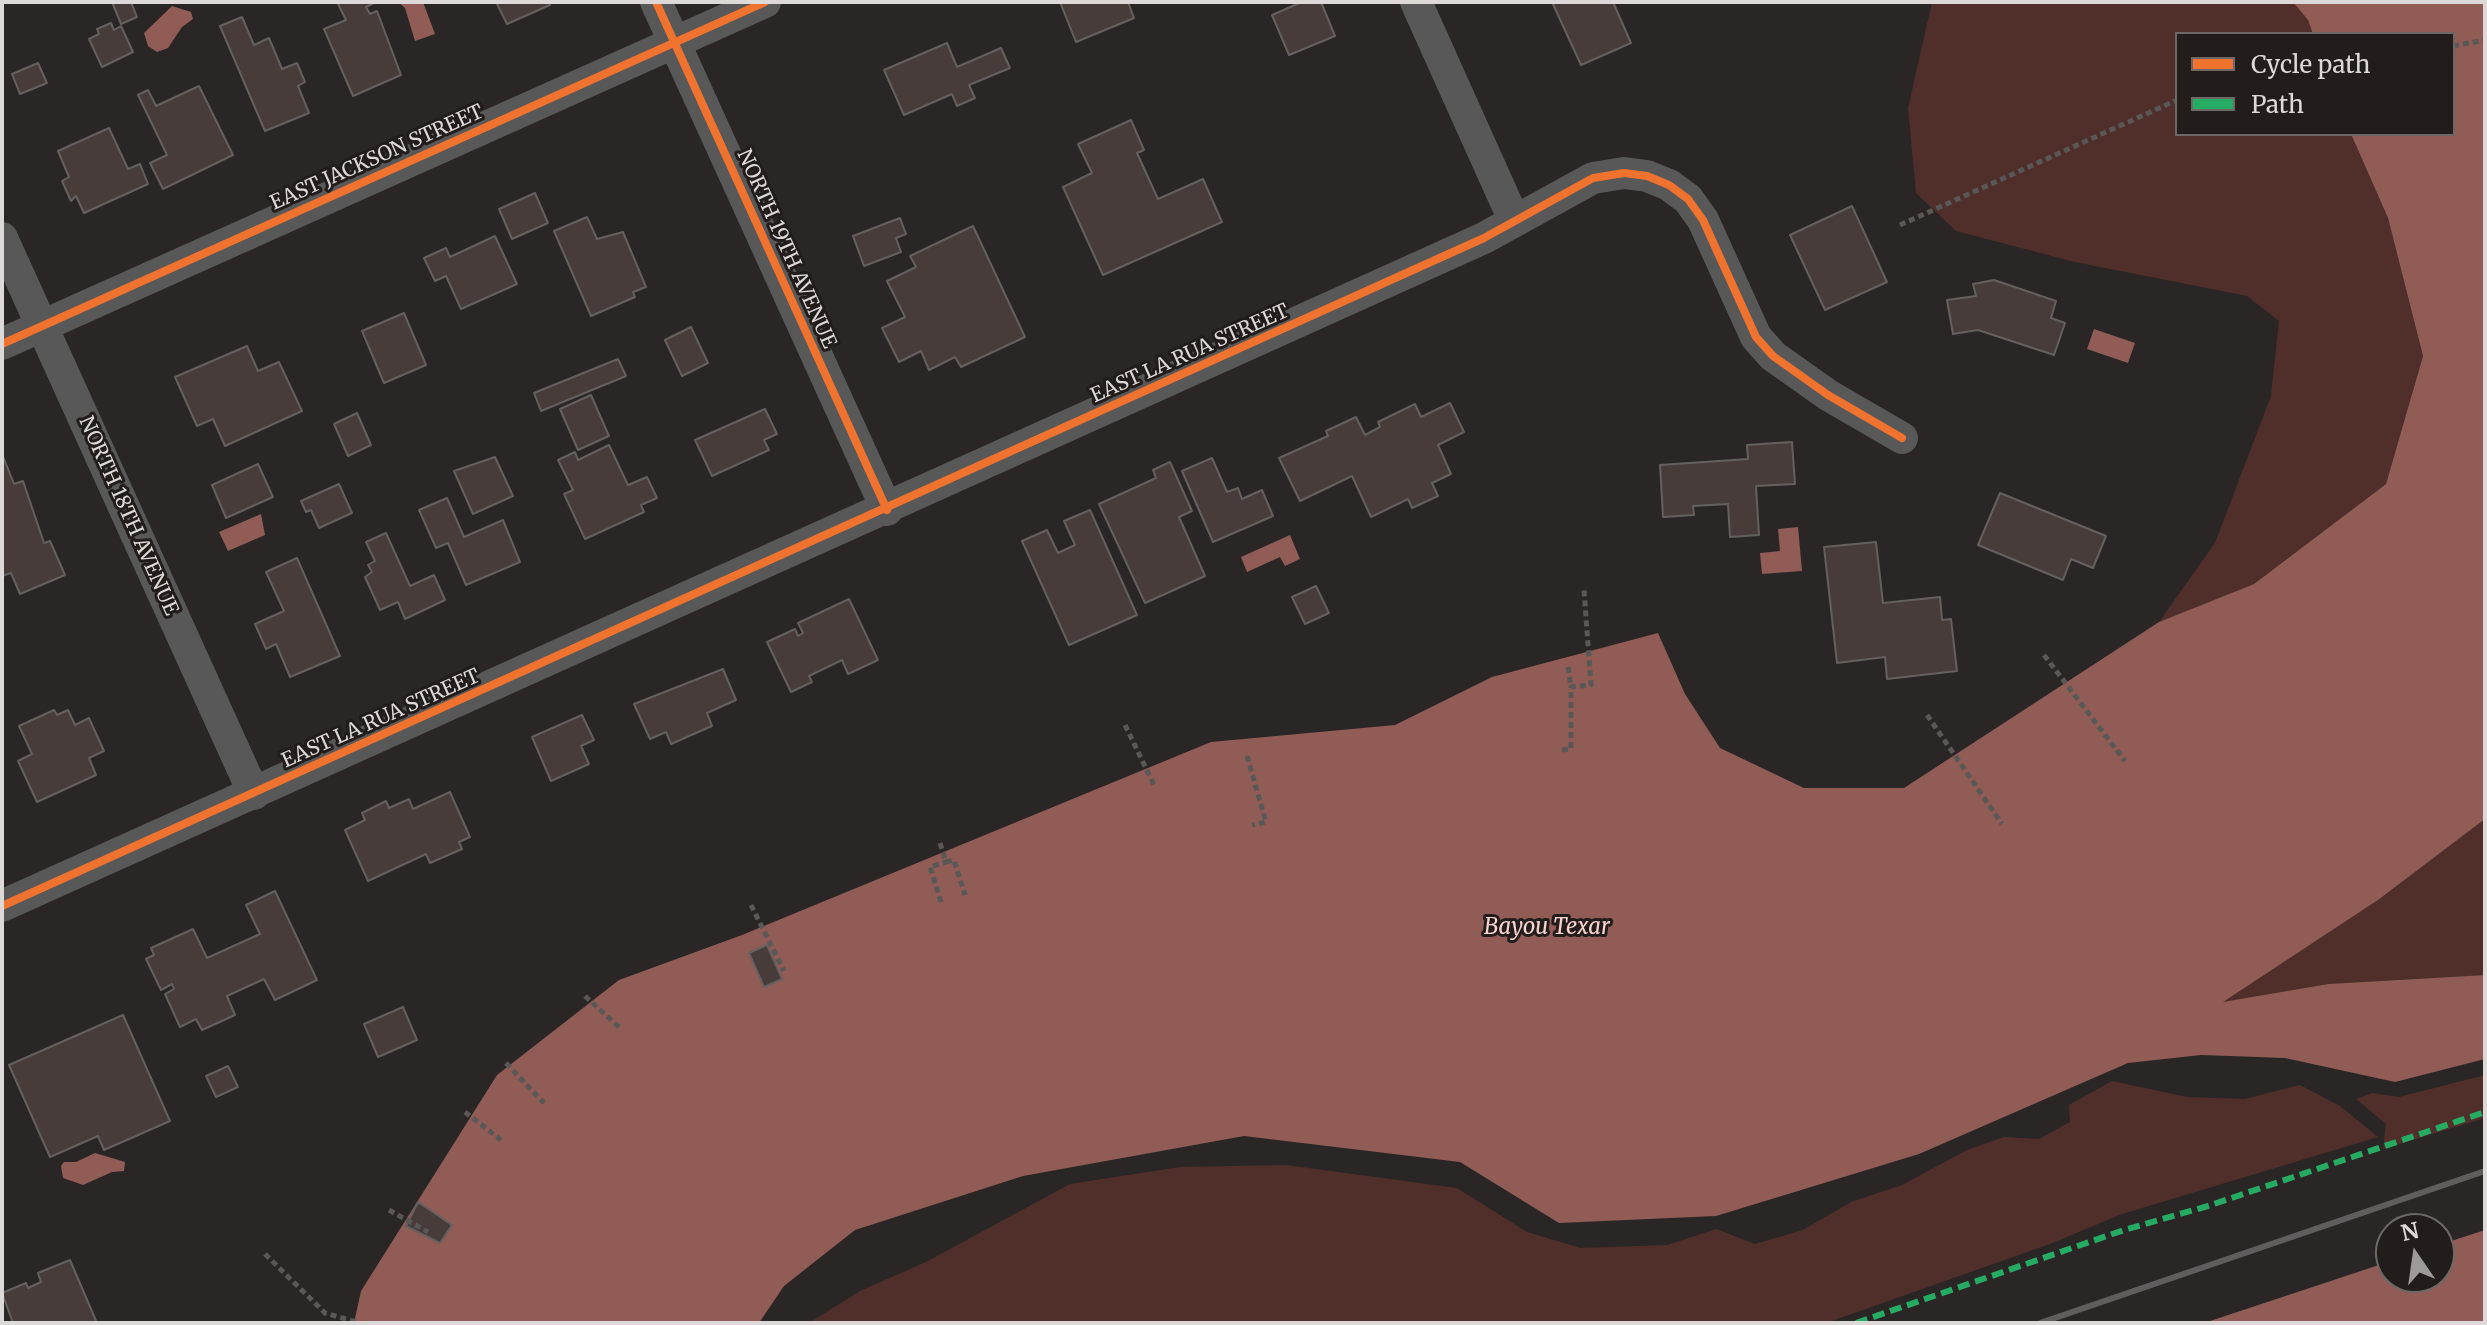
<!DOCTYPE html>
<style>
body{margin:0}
#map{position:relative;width:2487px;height:1325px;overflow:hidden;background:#2a2626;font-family:Merriweather,serif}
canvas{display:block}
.frame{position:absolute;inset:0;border:4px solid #ded9d9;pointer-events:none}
.legend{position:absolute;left:2175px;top:32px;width:280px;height:104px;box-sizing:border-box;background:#221c1b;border:2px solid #6d6867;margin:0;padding:10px 14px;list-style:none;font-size:24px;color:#ded9d9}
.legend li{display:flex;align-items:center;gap:16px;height:40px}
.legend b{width:40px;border:2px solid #6d6867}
.north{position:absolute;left:2375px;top:1213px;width:80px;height:80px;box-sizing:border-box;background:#221c1b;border:2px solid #6d6867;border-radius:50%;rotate:347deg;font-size:22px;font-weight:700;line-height:32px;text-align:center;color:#ded9d9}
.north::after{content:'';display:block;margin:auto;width:28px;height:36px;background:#9f9a9a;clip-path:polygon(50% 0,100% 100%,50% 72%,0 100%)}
</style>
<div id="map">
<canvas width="2487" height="1325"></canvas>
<div class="frame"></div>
<ul class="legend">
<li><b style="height:10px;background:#ef722f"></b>Cycle path</li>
<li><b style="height:10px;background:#26ab63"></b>Path</li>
</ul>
<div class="north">N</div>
</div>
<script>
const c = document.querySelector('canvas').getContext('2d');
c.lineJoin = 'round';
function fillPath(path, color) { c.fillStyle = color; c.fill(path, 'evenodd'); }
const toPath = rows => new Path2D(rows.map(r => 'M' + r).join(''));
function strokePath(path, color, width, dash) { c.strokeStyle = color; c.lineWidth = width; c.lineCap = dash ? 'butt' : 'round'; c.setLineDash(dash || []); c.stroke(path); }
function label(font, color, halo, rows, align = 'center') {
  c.font = font + ' Merriweather,serif'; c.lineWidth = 6; c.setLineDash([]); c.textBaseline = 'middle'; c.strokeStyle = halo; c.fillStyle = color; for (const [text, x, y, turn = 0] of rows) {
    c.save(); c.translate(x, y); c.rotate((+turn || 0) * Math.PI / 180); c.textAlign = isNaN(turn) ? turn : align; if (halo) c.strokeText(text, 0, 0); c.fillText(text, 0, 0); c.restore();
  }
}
const green = toPath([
 [1932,2,2293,2,2308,20,2313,34,2177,34,2177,134,2351,134,2388,218,2423,356,2386,484,2254,584,2159,622,2215,543,2271,396,2279,321,2247,296,2075,262,1956,231,1916,193,1908,108],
 [2485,819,2485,975,2328,984,2221,1003,2378,900],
 [2485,1075,2485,1118,2383,1149,2386,1124,2356,1099,2372,1093,2399,1097],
 [2112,1081,2187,1097,2245,1099,2300,1085,2340,1106,2378,1137,2122,1214,2050,1244,1826,1323,809,1323,860,1291,926,1262,1070,1184,1180,1167,1286,1165,1457,1188,1527,1232,1581,1248,1667,1245,1716,1229,1755,1244,1803,1230,1851,1202,1902,1185,1967,1150,2004,1137,2039,1139,2070,1122,2069,1105]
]);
const water = toPath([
 [398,2,423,2,435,34,415,41,405,8],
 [2293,2,2485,2,2485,819,2378,900,2223,1002,2328,984,2485,975,2485,1059,2395,1082,2285,1058,2201,1055,2128,1063,1919,1154,1716,1216,1559,1223,1460,1162,1244,1136,1023,1176,855,1230,784,1286,759,1323,354,1323,361,1291,497,1075,619,980,742,935,1211,742,1395,725,1492,677,1658,633,1685,694,1720,748,1804,788,1904,788,2159,622,2254,584,2386,484,2423,356,2388,218,2351,134,2453,134,2453,34,2313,34,2308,20],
 [172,6,191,12,193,19,182,27,168,48,157,52,148,46,144,33],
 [2094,329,2135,343,2128,363,2087,349],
 [261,514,265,535,228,551,219,532],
 [1798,527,1802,571,1762,574,1760,553,1780,551,1778,529],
 [1290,535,1300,559,1285,566,1280,557,1247,572,1241,557],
 [95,1153,125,1162,124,1171,112,1172,83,1185,63,1178,61,1166,64,1162,76,1162],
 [2485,1230,2485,1323,2204,1323,2391,1261,2391,1277,2439,1277,2439,1245]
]);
const building = toPath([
 [112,2,131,2,137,17,121,24,112,2],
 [337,2,376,2,366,7,370,14,377,11,401,75,353,96,324,29,346,20,337,2],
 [496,2,549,2,550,5,507,24,496,2],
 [1060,2,1128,2,1134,18,1076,42,1060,2],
 [1302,2,1321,2,1335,36,1289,55,1272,15,1302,2],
 [1552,2,1613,2,1631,43,1581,65,1552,2],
 [242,17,254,45,269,38,282,69,297,63,305,82,298,86,309,113,265,131,220,26,242,17],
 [111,23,114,30,121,26,133,52,102,67,89,39,99,34,97,29,111,23],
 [947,43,957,67,1001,48,1010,68,969,85,975,98,957,106,952,94,904,115,884,70,947,43],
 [38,63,47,83,20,94,12,74,38,63],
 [199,86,233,155,163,189,150,163,167,155,138,95,148,90,156,106,199,86],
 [1131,120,1144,150,1137,153,1158,199,1203,179,1222,222,1103,275,1063,187,1092,173,1078,144,1131,120],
 [109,128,128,169,140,164,148,184,84,213,76,196,71,201,62,181,69,177,58,151,109,128],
 [535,193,548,223,512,239,499,209,535,193],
 [1852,206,1887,282,1825,310,1790,235,1852,206],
 [587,217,597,239,623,232,646,287,633,292,635,297,591,316,554,231,587,217],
 [900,218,906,234,896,238,901,252,864,266,853,236,900,218],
 [973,226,1025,337,961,367,955,357,929,370,921,351,899,362,882,328,905,317,887,281,916,267,910,256,973,226],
 [495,236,517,284,461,309,446,276,435,281,424,258,446,248,450,257,495,236],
 [1994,280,2056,301,2051,318,2065,323,2054,355,1978,330,1953,334,1947,300,1976,296,1973,284,1994,280],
 [404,313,426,365,384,383,362,331,404,313],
 [691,327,708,363,682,376,665,340,691,327],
 [247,346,258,371,279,362,302,411,225,446,213,419,197,426,175,377,247,346],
 [618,359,626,376,541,411,534,393,618,359],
 [591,395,609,436,578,450,560,409,591,395],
 [1450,403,1464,432,1438,445,1451,474,1432,483,1438,496,1412,508,1408,499,1371,517,1352,476,1300,501,1279,458,1328,436,1326,431,1356,417,1365,435,1380,427,1378,422,1415,404,1421,417,1450,403],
 [765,409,777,434,764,440,769,450,712,476,695,440,765,409],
 [357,413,371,445,348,456,334,424,357,413],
 [1792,442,1795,484,1756,486,1759,535,1730,537,1728,504,1693,506,1694,515,1663,517,1660,465,1748,459,1747,445,1792,442],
 [609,445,628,485,647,477,657,498,641,505,644,512,585,539,564,494,573,490,558,460,575,452,578,460,609,445],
 [2,454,14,484,23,481,44,543,50,541,65,575,20,594,11,573,2,576,2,454],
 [495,457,513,496,473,514,454,471,495,457],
 [1212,458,1227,492,1238,488,1242,499,1262,490,1273,516,1213,542,1182,471,1212,458],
 [1170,462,1192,511,1179,517,1205,576,1145,603,1099,504,1156,478,1153,470,1170,462],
 [258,464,273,497,226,518,212,485,258,464],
 [339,484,352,513,319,528,311,510,306,512,301,501,339,484],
 [2000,493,2106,536,2093,568,2071,559,2063,580,1978,545,2000,493],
 [447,498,464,537,503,520,520,562,466,585,448,543,436,548,419,510,447,498],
 [1090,510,1137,615,1069,645,1022,541,1047,530,1058,553,1075,545,1064,521,1090,510],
 [386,533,410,586,434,575,445,600,405,619,398,602,380,610,365,577,372,572,368,565,375,561,366,542,386,533],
 [1876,542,1883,603,1940,597,1942,620,1951,619,1957,671,1887,679,1885,657,1837,663,1824,547,1876,542],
 [297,558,340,656,290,677,276,644,266,649,255,624,284,611,266,572,297,558],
 [1316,586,1329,613,1305,624,1292,597,1316,586],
 [849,599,878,660,848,674,842,660,809,676,812,682,791,692,767,642,795,629,798,636,803,633,798,623,849,599],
 [723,669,736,700,707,713,712,726,671,744,666,732,650,739,634,704,723,669],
 [54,710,57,715,68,710,75,725,89,718,104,751,89,758,96,775,37,802,18,761,32,754,19,726,54,710],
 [582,715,594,740,581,746,589,764,551,781,532,737,582,715],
 [450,792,470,837,459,842,462,849,430,863,426,854,368,881,345,830,365,820,362,813,386,801,389,808,409,799,413,809,450,792],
 [275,891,317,980,275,1000,264,979,227,996,235,1015,202,1030,196,1019,180,1027,165,994,174,989,172,984,161,990,146,959,154,955,151,948,193,929,207,958,260,934,246,905,275,891],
 [767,945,782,979,764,987,749,953,767,945],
 [403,1007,417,1040,378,1057,364,1024,403,1007],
 [123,1015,170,1121,104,1150,98,1136,50,1157,9,1065,123,1015],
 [228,1066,238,1087,216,1097,206,1076,228,1066],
 [418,1202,452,1225,440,1243,406,1226,418,1202],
 [70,1260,97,1323,13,1323,2,1293,26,1283,28,1288,41,1282,38,1273,70,1260]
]);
const path = toPath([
 [2453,46,2485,40],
 [1900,225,2177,100],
 [2044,655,2125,761],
 [1568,667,1571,687],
 [1927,715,2002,824],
 [1125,725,1154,785],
 [1562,750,1571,749,1571,687,1591,685,1584,590],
 [1247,756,1266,822,1252,825],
 [940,843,946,862,954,860,965,895],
 [941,902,930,867,946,862],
 [751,905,784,971],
 [585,996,619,1027],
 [506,1063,544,1103],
 [465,1112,501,1140],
 [389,1210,428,1232],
 [265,1254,325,1313,360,1323]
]);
const minor = toPath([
 [656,2,887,510],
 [1416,2,1514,220],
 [2,238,254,794],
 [2,344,765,2],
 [2,906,1484,238,1593,178,1624,173,1647,176,1669,185,1688,199,1703,220,1756,337,1773,356,1828,395,1902,438]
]);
const rail = toPath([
 [2040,1323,2485,1171]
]);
const quiet = toPath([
 [1856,1323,2124,1230,2208,1206,2485,1112]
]);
const cycleway = toPath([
 [656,2,887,510],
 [2,344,765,2],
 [2,906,1484,238,1593,178,1624,173,1647,176,1669,185,1688,199,1703,220,1756,337,1773,356,1828,395,1902,438]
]);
const streetNames = [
 ["EAST JACKSON STREET",377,158,-24],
 ["NORTH 19TH AVENUE",786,249,66],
 ["EAST LA RUA STREET",1190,354,-24],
 ["NORTH 18TH AVENUE",128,516,66],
 ["EAST LA RUA STREET",381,719,-24]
];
const waterNames = [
 ["Bayou Texar",1547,928]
];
fillPath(green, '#502f2b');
fillPath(water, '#905c55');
fillPath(building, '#483c3b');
strokePath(building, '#646060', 2);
strokePath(path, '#595857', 5, [6, 4]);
strokePath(minor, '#575857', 32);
strokePath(rail, '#5f5d5d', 6);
strokePath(quiet, '#26ab63', 6, [12, 6]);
strokePath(cycleway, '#ef722f', 8);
label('20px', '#ded9d9', '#221c1b', streetNames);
label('italic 22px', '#fad5d0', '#221c1b', waterNames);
</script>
